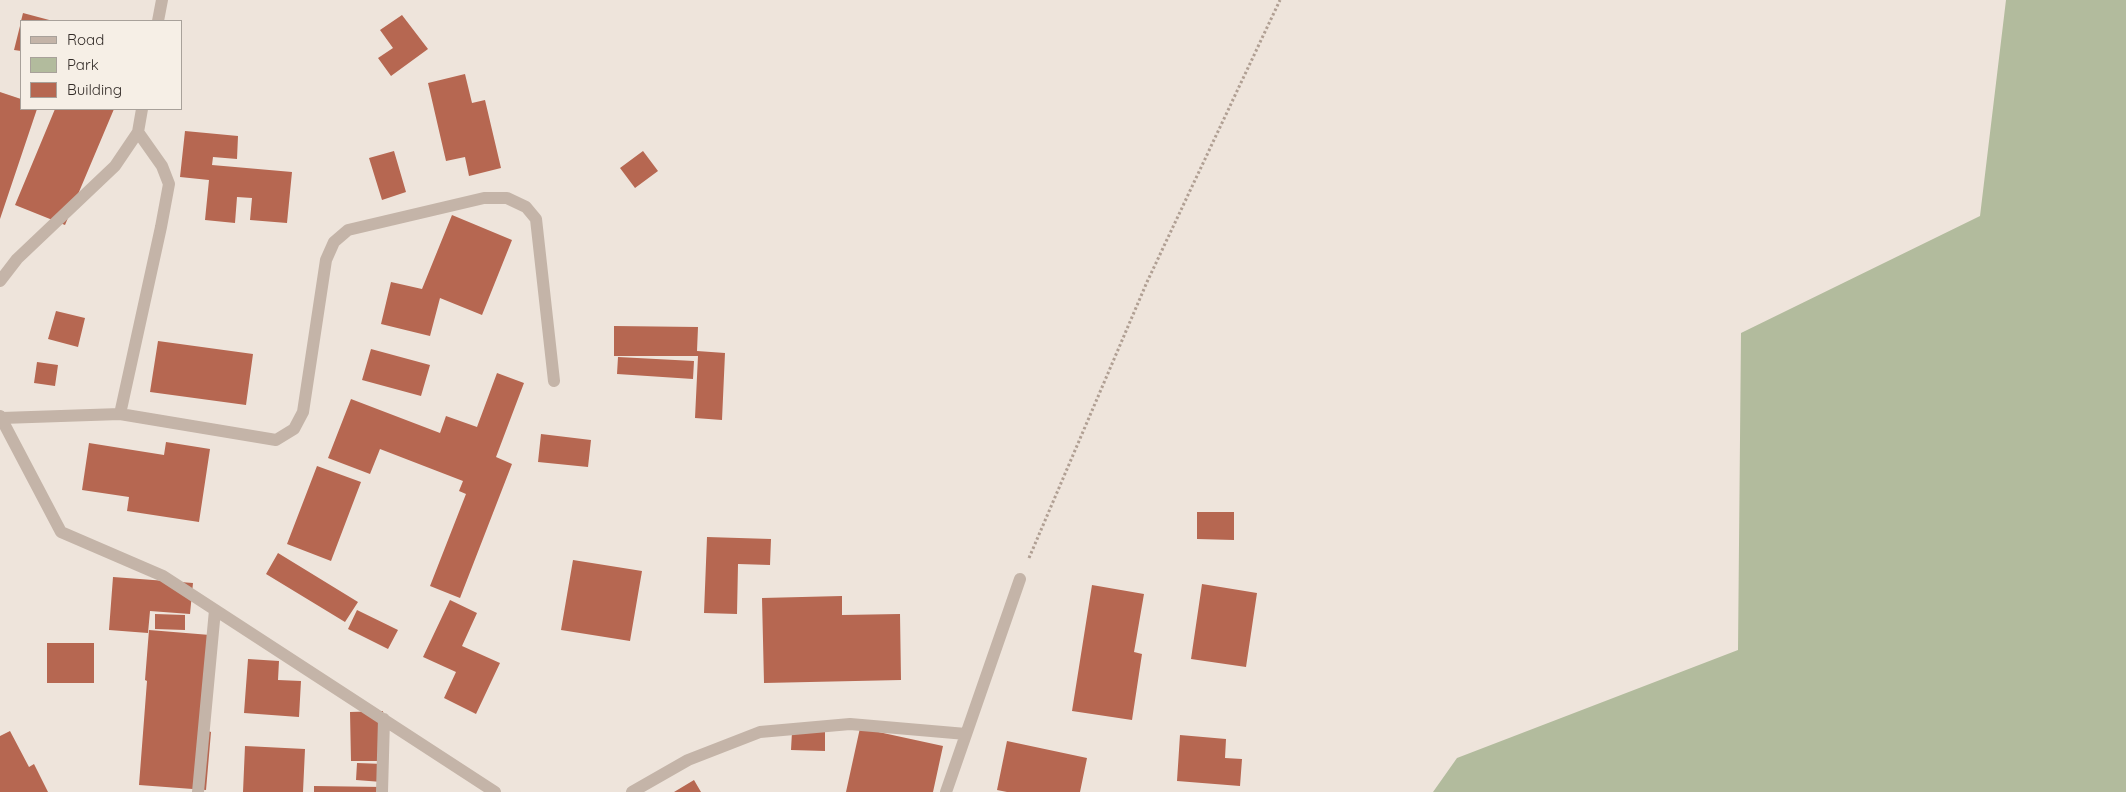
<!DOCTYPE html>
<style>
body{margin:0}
#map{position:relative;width:2126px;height:792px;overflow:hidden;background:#eee4db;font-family:Quicksand,sans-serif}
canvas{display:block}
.legend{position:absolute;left:20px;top:20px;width:162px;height:90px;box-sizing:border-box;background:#f6efe6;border:1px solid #a8a19a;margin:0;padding:6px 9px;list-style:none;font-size:15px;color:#322b27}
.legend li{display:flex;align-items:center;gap:10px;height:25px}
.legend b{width:25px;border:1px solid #a8a19a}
</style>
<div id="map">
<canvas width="2126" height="792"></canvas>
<ul class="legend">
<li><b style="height:6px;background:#c4b4a8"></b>Road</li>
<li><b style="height:14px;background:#b2bb9d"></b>Park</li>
<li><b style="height:14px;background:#b66751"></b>Building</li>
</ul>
</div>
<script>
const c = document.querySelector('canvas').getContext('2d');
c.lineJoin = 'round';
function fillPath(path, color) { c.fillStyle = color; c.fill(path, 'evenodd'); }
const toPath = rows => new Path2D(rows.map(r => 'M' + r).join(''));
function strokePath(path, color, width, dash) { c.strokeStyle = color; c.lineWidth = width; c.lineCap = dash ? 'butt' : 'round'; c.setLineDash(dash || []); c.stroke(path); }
const green = toPath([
 [2006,0,2126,0,2126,792,1433,792,1457,758,1738,650,1741,333,1980,216]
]);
const building = toPath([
 [23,13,53,21,21,21],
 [402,15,428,49,391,76,378,58,393,48,380,30],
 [21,22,21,51,14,50],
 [465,74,472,103,485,100,501,168,469,176,465,157,446,161,428,83],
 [0,92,21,99,21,109,37,109,0,219],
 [55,109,114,109,65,225,15,205],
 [185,131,238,136,237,159,213,157,212,165,292,172,287,223,250,220,252,198,237,197,235,223,205,220,209,180,180,177],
 [394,151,406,192,382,200,369,158],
 [643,151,658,171,635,188,620,168],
 [452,215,512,240,482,315,440,298,430,336,381,324,391,282,422,289],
 [56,311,85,318,78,347,48,339],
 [614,326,698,327,697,351,725,353,722,420,695,418,698,356,614,356],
 [158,341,253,354,246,405,150,392],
 [371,349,430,365,421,396,362,380],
 [618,357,694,361,693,379,617,374],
 [37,362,58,365,55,386,34,383],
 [497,373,524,383,496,457,512,464,460,598,430,586,466,494,459,491,463,481,380,449,370,474,328,458,351,399,440,433,446,416,477,427],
 [541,434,591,440,588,467,538,462],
 [166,442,210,449,199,522,127,511,129,497,82,490,89,443,164,455],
 [317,466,361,482,331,561,287,544],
 [1197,512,1234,512,1234,540,1197,539],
 [707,537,771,539,770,565,738,564,737,614,704,613],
 [278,553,358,602,345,622,266,574],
 [573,560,642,571,630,641,561,630],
 [113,577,193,583,190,614,150,611,148,633,109,630],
 [1202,584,1257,593,1246,667,1191,659],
 [1092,585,1144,594,1134,652,1142,654,1132,720,1072,711],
 [842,596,842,615,900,614,901,680,764,683,762,598],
 [450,600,477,613,462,646,500,663,476,714,444,698,456,672,423,657],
 [357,610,398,630,388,649,348,629],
 [155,614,185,615,185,630,155,629],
 [149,630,210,635,208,731,211,732,206,790,139,785,147,681,145,680],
 [47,643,94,643,94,683,47,683],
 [248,659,279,661,278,680,301,681,299,717,244,713],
 [383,711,384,761,351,761,350,712],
 [860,728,943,746,933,792,846,792],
 [10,731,29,767,34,764,48,792,0,792,0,736],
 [792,732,825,732,825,751,791,750],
 [1180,735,1226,739,1225,758,1242,759,1240,786,1177,781],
 [1007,741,1087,758,1080,792,1007,792,997,790],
 [245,746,305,749,303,792,243,792],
 [357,763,383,764,382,782,356,780],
 [694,780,701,792,674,792],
 [314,786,383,787,383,792,314,792]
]);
const path = toPath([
 [1029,558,1147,282,1280,0]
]);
const minor = toPath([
 [158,21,162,0],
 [0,281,17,259,115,166,138,132,142,109],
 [120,414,276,440,294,429,303,412,326,260,334,242,348,230,484,198,507,198,526,207,536,219,554,381],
 [0,416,61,532,163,576,495,792],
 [2,418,120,414,161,227,169,184,162,166,138,132],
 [198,792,215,610],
 [382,792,384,719],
 [632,792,688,760,760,732,850,724,966,734],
 [946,792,1020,579]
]);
fillPath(green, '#b2bb9d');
fillPath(building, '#b66751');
strokePath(path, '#b09f93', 3, [2.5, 2.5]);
strokePath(minor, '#c4b4a8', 12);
</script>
